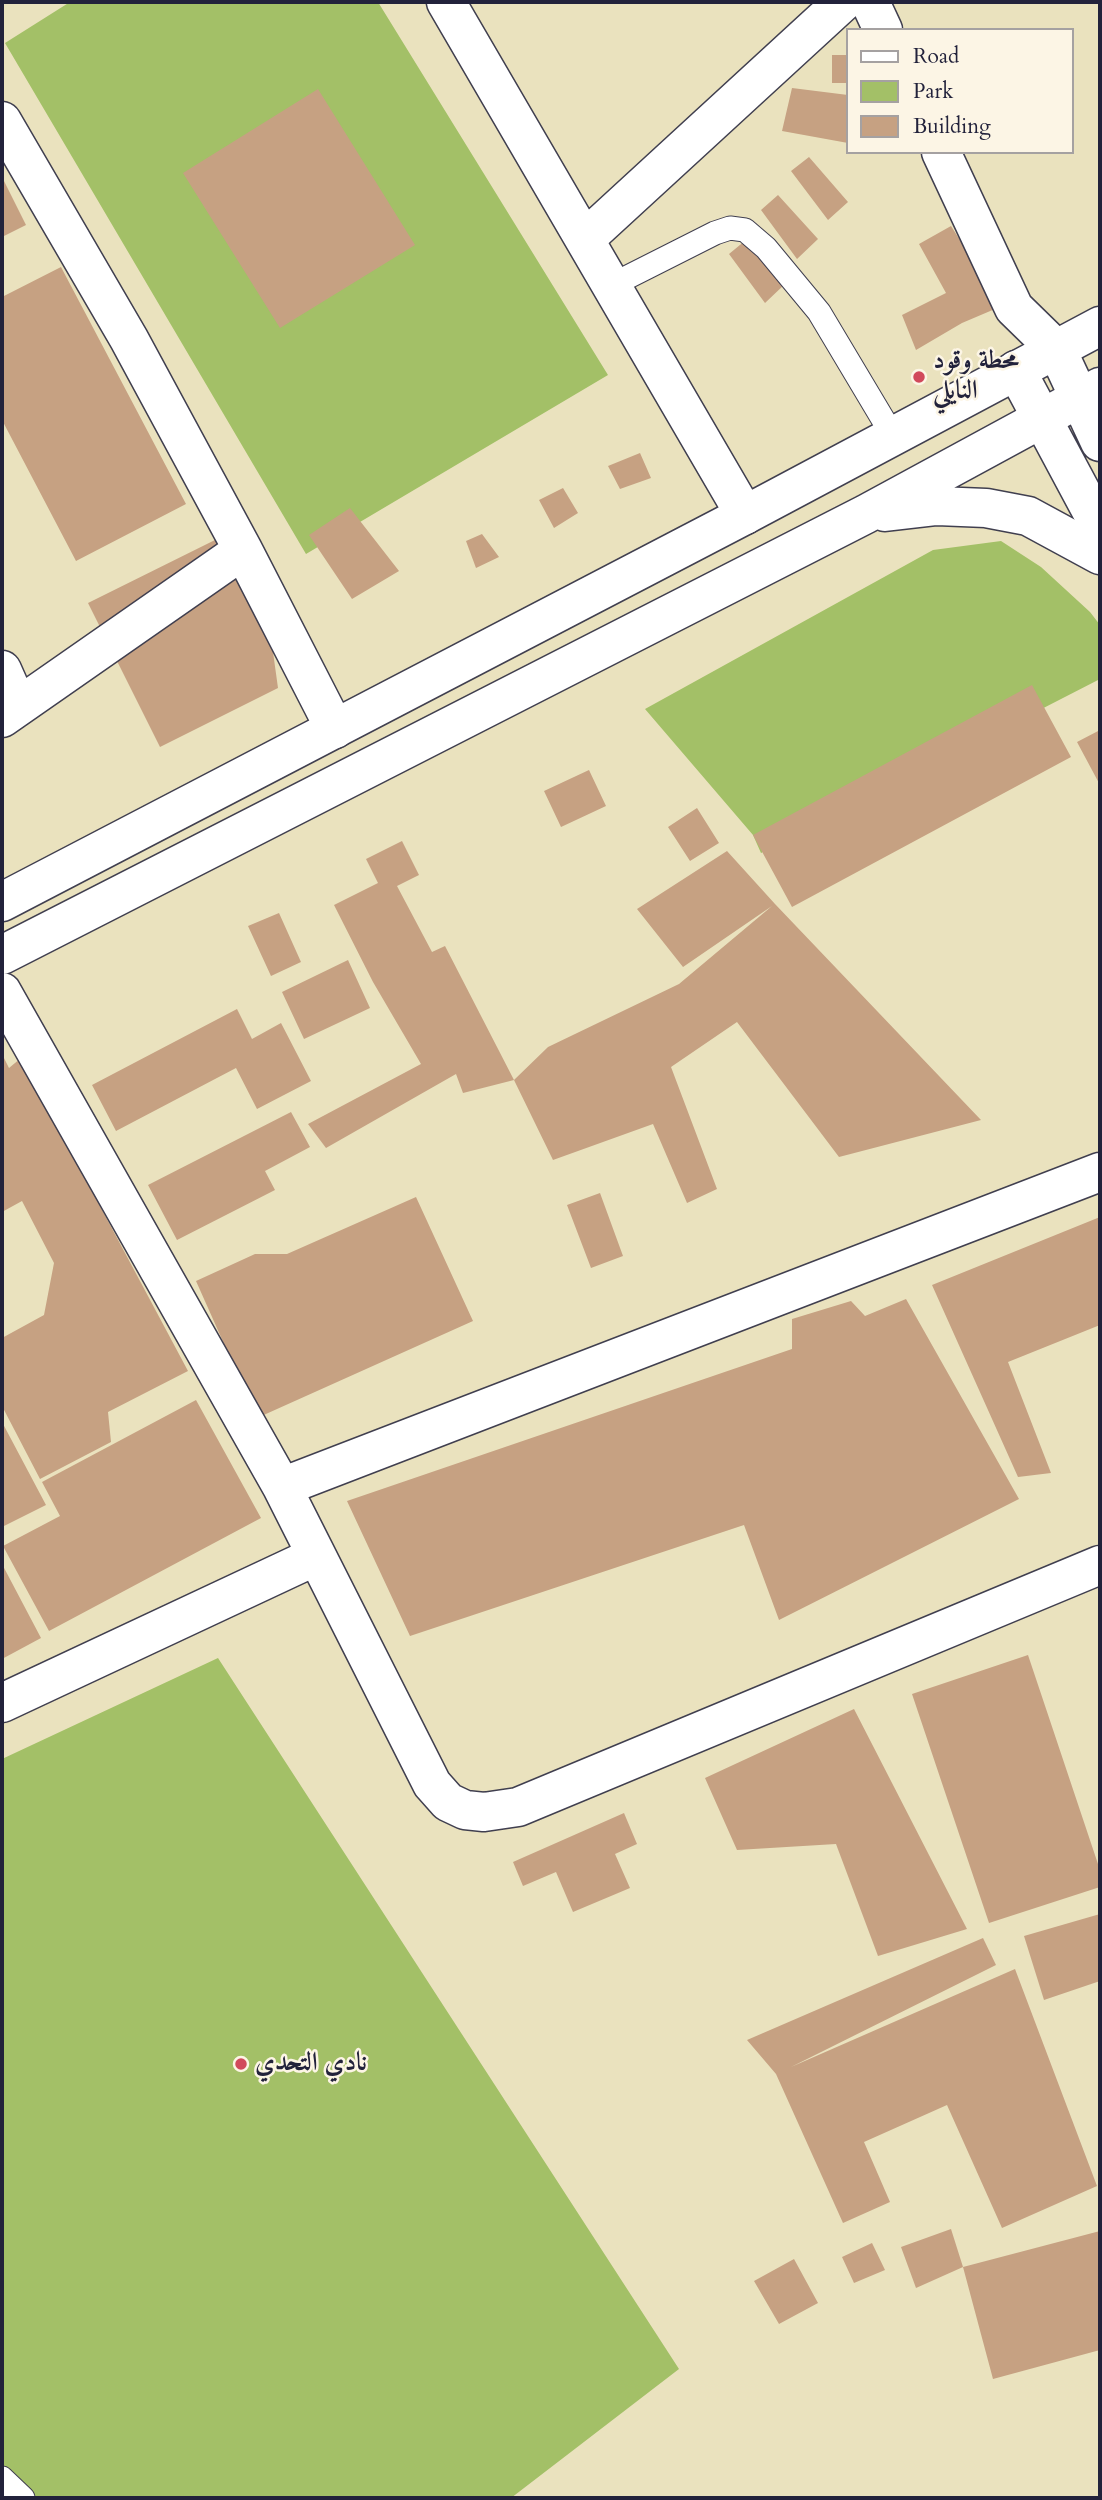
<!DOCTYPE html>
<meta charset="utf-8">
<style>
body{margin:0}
#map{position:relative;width:1102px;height:2500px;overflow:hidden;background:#eae2be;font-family:Cardo,serif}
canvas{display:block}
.frame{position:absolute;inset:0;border:4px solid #22223b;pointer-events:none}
.legend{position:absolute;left:846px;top:28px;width:228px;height:126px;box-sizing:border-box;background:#fcf5e5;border:2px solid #a5a1a1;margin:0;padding:9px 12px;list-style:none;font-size:21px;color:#22223b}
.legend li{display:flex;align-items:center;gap:14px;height:35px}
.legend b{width:35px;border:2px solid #a5a1a1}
</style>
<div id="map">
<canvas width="1102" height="2500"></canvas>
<div class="frame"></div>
<ul class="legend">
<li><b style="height:9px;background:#fff"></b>Road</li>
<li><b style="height:19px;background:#a3c067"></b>Park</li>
<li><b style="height:19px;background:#c6a182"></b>Building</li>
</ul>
</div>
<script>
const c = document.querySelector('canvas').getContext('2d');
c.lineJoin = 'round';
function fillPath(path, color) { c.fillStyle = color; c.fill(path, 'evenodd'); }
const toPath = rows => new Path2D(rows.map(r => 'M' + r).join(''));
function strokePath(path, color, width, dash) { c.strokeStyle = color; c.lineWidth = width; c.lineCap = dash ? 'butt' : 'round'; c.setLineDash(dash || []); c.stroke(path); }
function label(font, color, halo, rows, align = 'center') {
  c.font = font + ' Cardo,Amiri,serif'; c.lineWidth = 5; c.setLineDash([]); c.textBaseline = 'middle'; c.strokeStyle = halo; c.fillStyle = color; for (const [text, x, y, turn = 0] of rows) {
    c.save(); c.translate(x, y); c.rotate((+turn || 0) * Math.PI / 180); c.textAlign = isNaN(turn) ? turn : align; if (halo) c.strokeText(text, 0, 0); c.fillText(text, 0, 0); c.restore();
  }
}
const green = toPath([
 [70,2,378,2,608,375,306,554,5,43],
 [1001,541,1041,567,1090,612,1100,625,1100,679,761,853,753,835,645,709,933,550],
 [218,1658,679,2369,511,2498,2,2498,2,1759]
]);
const building = toPath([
 [832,55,848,55,848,83,832,83],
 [792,88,848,95,848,143,782,131],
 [318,89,415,245,280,328,183,173],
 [809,157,848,202,828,220,791,171],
 [2,177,26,225,2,237],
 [778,195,818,239,797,259,761,210],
 [951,226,1002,306,962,323,916,350,902,315,946,293,919,244],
 [746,240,785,284,765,303,729,254],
 [61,267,186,504,76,561,2,420,2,297],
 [640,453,651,478,620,489,608,466],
 [563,488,578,513,554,528,539,500],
 [350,508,399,571,352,599,309,535],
 [482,534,499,557,476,568,466,541],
 [217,539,273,652,278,688,160,747,88,603],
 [1032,685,1071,757,792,907,753,835],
 [1100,730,1100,785,1077,742],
 [589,770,606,806,561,827,544,791],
 [697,808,719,843,690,861,668,827],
 [402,841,419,875,397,886,432,952,445,946,514,1080,463,1093,456,1074,326,1148,308,1124,421,1064,373,982,334,905,378,883,366,859],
 [727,851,775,904,981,1120,839,1157,737,1022,671,1067,717,1189,687,1203,653,1124,553,1160,514,1080,548,1047,679,984,772,906,683,967,637,909],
 [279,913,301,962,271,976,248,926],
 [348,960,370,1008,304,1039,282,992],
 [237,1009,252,1039,281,1023,311,1081,257,1109,236,1068,116,1131,92,1085],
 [2,1054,9,1068,21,1058,188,1371,108,1412,111,1442,40,1479,2,1406,2,1338,44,1315,54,1263,22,1201,2,1212],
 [291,1112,310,1147,265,1171,275,1190,177,1240,148,1185],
 [600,1193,623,1256,591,1268,567,1205],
 [416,1197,473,1321,257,1418,196,1281,255,1254,287,1254],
 [1100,1217,1100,1325,1008,1362,1051,1473,1018,1477,932,1285],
 [906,1299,1019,1499,779,1620,744,1525,410,1636,347,1501,792,1349,792,1319,851,1301,865,1316],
 [196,1400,261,1518,49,1631,3,1546,60,1516,42,1482],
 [2,1422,46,1505,2,1527],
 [2,1564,41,1638,2,1659],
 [1028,1655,1100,1870,1100,1887,989,1923,912,1694],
 [854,1709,967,1929,878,1956,836,1844,737,1850,705,1778],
 [624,1813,637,1844,615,1854,630,1888,573,1912,556,1872,523,1886,513,1862],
 [1100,1914,1100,1981,1044,2000,1024,1936],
 [983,1938,996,1965,791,2067,1015,1969,1097,2186,1002,2228,947,2105,864,2142,890,2202,843,2223,776,2074,747,2040],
 [951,2229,963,2267,916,2288,901,2247],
 [1100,2231,1100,2350,993,2379,963,2267],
 [872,2243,885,2270,854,2283,842,2257],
 [794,2259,818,2303,779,2324,754,2281]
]);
const service = toPath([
 [612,285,715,233,730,228,745,230,766,248,819,312,893,436],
 [2,2478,23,2498]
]);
const minor = toPath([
 [446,2,745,515],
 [870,2,883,30],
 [2,121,129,339,243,550,335,729],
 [941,152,1014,308,1057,350],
 [585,239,843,2],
 [2,670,18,706],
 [2,718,243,550],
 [2,992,282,1487,432,1784,448,1802,465,1810,484,1812,518,1807,1100,1565],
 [282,1487,1100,1172],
 [2,1703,316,1556]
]);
const secondary = toPath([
 [1057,350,1100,442],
 [1016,370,1100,527]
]);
const primary = toPath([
 [885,512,937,506,986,508,1028,516,1100,555],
 [2,902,745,515,1100,326],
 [2,955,866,514,1100,387]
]);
const markers = [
 [919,377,7,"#d1495b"],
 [241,2064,7,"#d1495b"]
];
const poiNames = [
 ["محطة وقود",933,362],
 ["النايلي",933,392],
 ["نادي التحدي",255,2064]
];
fillPath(green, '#a3c067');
fillPath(building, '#c6a182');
strokePath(service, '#403f4f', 25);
strokePath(minor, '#403f4f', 41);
strokePath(secondary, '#403f4f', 41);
strokePath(primary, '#403f4f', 41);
strokePath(service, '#fff', 23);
strokePath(minor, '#fff', 38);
strokePath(secondary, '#fff', 38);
strokePath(primary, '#fff', 38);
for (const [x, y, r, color] of markers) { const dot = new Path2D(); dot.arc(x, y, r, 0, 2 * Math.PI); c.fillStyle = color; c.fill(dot); strokePath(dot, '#fcf5e5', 2.5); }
label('bold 26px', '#22223b', '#fcf5e5', poiNames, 'left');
</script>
